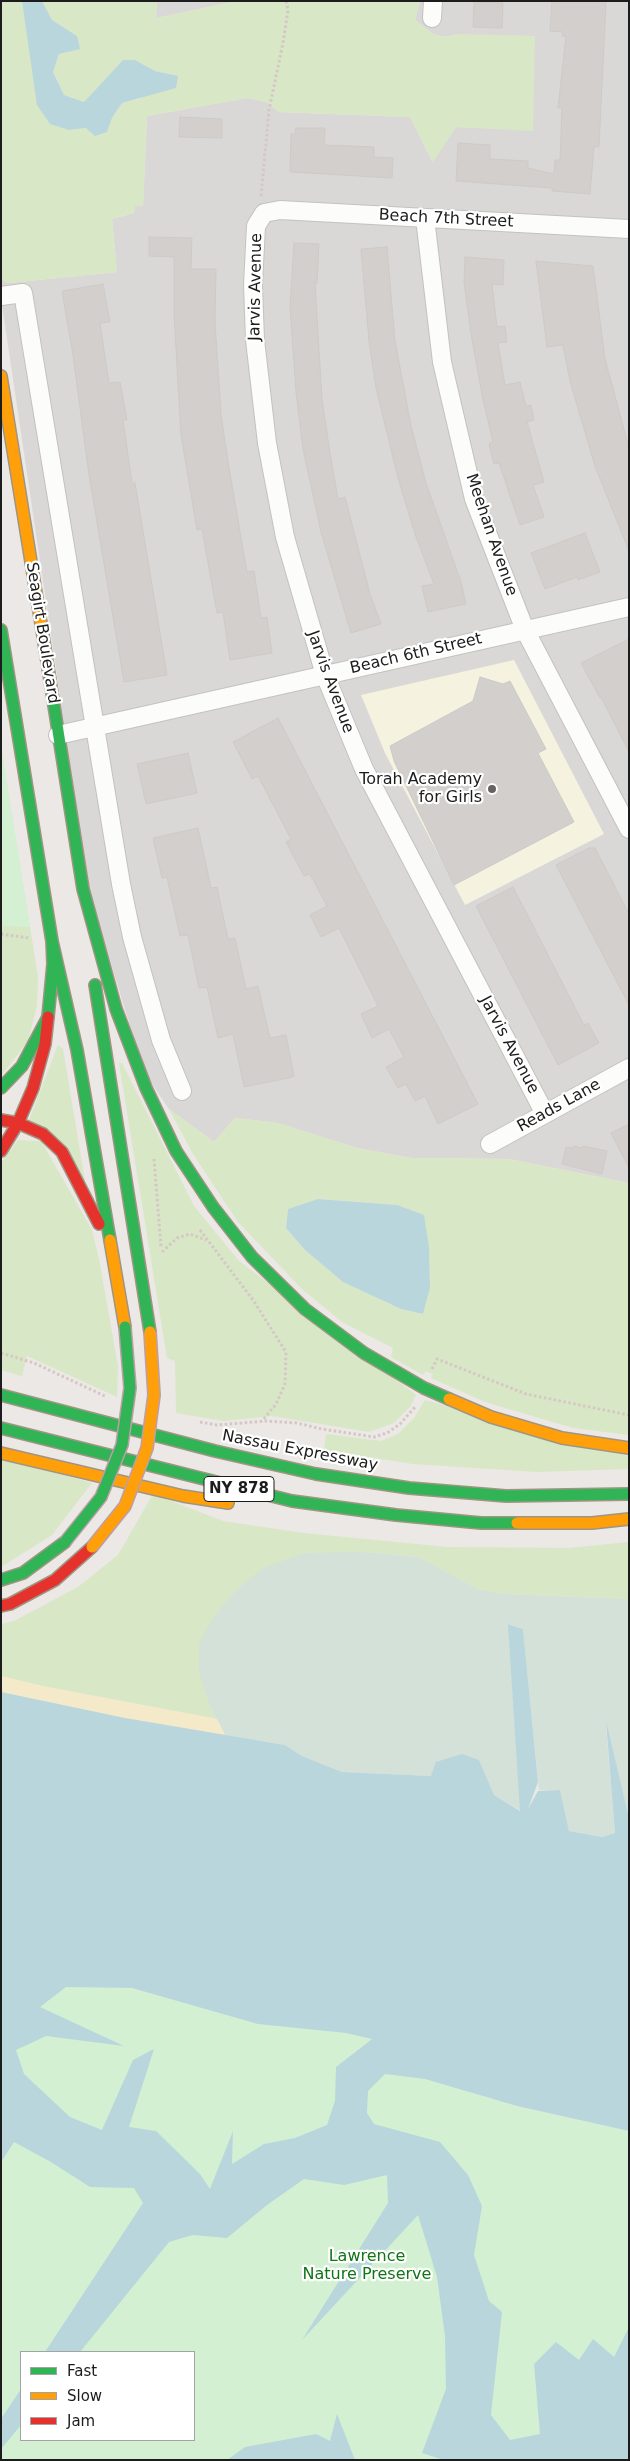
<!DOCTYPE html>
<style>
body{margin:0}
#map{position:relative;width:630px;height:2461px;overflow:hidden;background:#ebe8e5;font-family:"DejaVu Sans",sans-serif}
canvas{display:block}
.frame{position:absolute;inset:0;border:2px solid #1c1c1c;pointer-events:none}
.legend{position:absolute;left:20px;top:2351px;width:175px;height:90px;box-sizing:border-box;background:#fff;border:1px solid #a4a4a4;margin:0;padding:6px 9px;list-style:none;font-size:15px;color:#1c1c1c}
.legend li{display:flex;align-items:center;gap:10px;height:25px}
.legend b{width:25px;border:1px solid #a4a4a4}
</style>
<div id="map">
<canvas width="630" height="2461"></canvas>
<div class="frame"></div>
<ul class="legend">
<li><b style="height:6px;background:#30b455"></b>Fast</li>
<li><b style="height:6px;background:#ff9f0a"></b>Slow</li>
<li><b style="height:6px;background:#e5322d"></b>Jam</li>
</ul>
</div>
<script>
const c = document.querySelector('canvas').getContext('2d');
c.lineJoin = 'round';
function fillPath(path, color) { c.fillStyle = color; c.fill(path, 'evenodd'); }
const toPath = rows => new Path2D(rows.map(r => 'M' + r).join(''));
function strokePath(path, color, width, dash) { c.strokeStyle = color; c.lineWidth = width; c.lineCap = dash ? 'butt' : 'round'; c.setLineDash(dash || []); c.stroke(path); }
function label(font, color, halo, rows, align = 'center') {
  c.font = font + ' "DejaVu Sans",sans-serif'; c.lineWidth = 4.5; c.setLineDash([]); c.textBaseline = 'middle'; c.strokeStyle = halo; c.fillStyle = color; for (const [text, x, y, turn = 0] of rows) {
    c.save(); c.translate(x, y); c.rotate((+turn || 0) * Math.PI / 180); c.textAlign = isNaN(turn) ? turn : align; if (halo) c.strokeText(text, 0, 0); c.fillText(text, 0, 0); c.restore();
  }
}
const residential = toPath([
 [157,1,237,1,156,18],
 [420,1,629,1,629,1183,509,1159,411,1158,357,1148,278,1123,235,1118,214,1142,169,1109,144,1072,89,891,1,298,1,279,8,283,117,272,112,219,134,213,135,205,143,206,147,116,247,98,266,102,279,112,410,117,432,161,456,127,533,130,458,34,445,37,433,34,415,20]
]);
const education = toPath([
 [514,660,604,834,465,905,385,753,361,695]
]);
const grass = toPath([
 [1,1,22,1,27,21,69,130,86,128,107,132,112,118,122,103,139,99,178,76,155,71,135,60,123,60,84,102,64,95,53,72,59,54,77,36,52,20,42,1,157,1,156,18,237,1,420,1,415,20,433,34,445,37,458,34,535,36,533,131,456,127,433,162,410,117,279,112,266,102,247,98,147,116,143,206,135,205,134,213,112,219,117,272,8,283,1,279],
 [1,747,38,977,37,1006,28,1041,1,1076],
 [58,1045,63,1049,85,1181,29,1120],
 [119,1063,122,1063,194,1206,239,1261,416,1395,410,1407,394,1423,369,1432,272,1416,224,1421,176,1413,175,1361,167,1358],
 [169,1109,214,1142,235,1118,278,1123,357,1148,411,1158,509,1159,629,1183,629,1435,573,1428,485,1402,431,1378,433,1374,426,1371,423,1375,391,1357,393,1348,342,1322,302,1289,238,1222,193,1154],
 [319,1199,397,1205,429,1247,430,1288,423,1314,401,1309,343,1282,305,1250,286,1228,288,1209],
 [18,1140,41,1141,92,1230,99,1259,118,1366,117,1397,27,1356,22,1376,1,1370,1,1163],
 [425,1400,629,1456,629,1469,537,1472,413,1464,324,1450,326,1434,381,1441,398,1434,414,1418],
 [1,1458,92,1483,52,1535,1,1567],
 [153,1494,223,1521,303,1533,448,1547,569,1548,629,1542,629,1599,503,1594,478,1589,418,1557,363,1552,264,1568,234,1592,214,1616,210,1706,217,1719,42,1686,1,1676,1,1624,14,1621,78,1587,118,1555]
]);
const wetland = toPath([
 [363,1552,418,1557,478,1589,503,1594,629,1599,629,1818,606,1726,615,1833,602,1837,569,1831,560,1790,539,1790,523,1629,509,1624,521,1811,494,1795,479,1760,432,1776,342,1772,302,1756,285,1745,225,1735,210,1706,199,1672,199,1643,214,1616,234,1592,263,1568,305,1553]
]);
const sand = toPath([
 [1,1676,42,1686,217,1719,225,1735,125,1718,1,1692]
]);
const park = toPath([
 [1,747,30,927,1,926],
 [1,1927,66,1987,132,1988,258,2023,346,2033,373,2038,353,2053,385,2074,425,2079,517,2106,628,2131,629,2327,614,2357,629,2460,1,2460],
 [21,2352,194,2352,194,2440,21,2440]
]);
const water = toPath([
 [22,1,42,1,52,20,77,36,80,49,59,54,53,72,64,95,84,102,123,60,135,60,155,71,178,76,176,88,122,103,112,118,107,132,95,136,86,128,69,130,50,124,37,105],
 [318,1199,397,1205,424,1215,429,1247,430,1288,423,1314,401,1309,343,1282,305,1250,286,1228,288,1209],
 [508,1624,523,1629,538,1782,528,1809,538,1791,560,1790,569,1831,602,1837,615,1833,606,1721,629,1818,629,2131,517,2106,425,2079,385,2074,368,2091,367,2113,374,2124,440,2142,468,2175,482,2206,474,2255,489,2301,502,2312,491,2415,510,2440,540,2434,534,2364,556,2342,579,2360,593,2339,614,2357,629,2327,629,2460,444,2460,422,2453,446,2389,445,2336,437,2277,418,2215,302,2340,388,2203,387,2175,344,2185,304,2179,267,2205,227,2238,193,2235,169,2242,80,2352,45,2352,143,2203,134,2188,90,2187,51,2162,14,2142,1,2162,1,1692,125,1718,285,1745,302,1756,342,1772,431,1776,436,1762,462,1754,479,1760,494,1795,520,1811],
 [66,1987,132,1988,258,2024,346,2033,372,2039,336,2067,335,2101,327,2125,295,2138,264,2144,232,2164,233,2131,210,2189,200,2174,156,2131,129,2127,154,2049,133,2060,102,2130,70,2117,24,2074,16,2050,46,2036,124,2046,40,2007],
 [21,2389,21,2425,1,2449,1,2419],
 [337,2414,355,2460,227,2460,245,2447,316,2434,330,2441]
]);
const building = toPath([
 [552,1,606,1,599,147,594,147,590,194,552,191,552,188,456,181,458,143,490,145,490,159,528,161,528,168,554,174,555,160,560,160,562,108,558,108,566,36,562,36,563,32,550,31,552,1],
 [474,2,503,3,502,28,473,27,474,2],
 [180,117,222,119,222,138,179,137,180,117],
 [296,128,325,128,324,145,374,147,374,157,393,158,392,178,290,172,291,134,295,134,296,128],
 [149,237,192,238,191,269,216,269,215,322,221,415,229,468,247,572,254,571,261,618,267,617,272,653,230,660,223,612,217,613,202,529,197,530,181,435,174,314,174,257,149,256,149,237],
 [294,243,319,244,317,283,315,283,322,400,330,453,338,499,345,497,370,594,381,624,351,633,321,532,303,449,296,392,290,307,294,243],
 [387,247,395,341,411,426,426,483,461,582,466,604,428,612,422,586,434,584,416,537,398,478,376,388,369,341,361,249,387,247],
 [465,257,504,260,503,285,492,284,497,327,505,326,507,342,498,343,505,385,520,382,526,406,531,405,534,420,527,422,544,482,533,485,544,517,520,525,499,463,494,464,489,444,493,442,483,400,471,334,464,282,465,257],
 [536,261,593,266,605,359,629,448,629,551,595,466,570,381,563,345,547,347,536,261],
 [103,284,110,322,100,323,109,383,120,382,127,420,123,420,132,483,135,483,167,675,124,682,89,475,73,355,62,291,103,284],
 [585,533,600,572,578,580,577,577,545,589,531,553,585,533],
 [629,639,629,752,601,697,600,698,581,663,629,639],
 [480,677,503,684,510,681,546,749,538,753,574,822,454,885,394,761,390,746,473,701,480,677],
 [278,718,478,1104,438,1124,425,1096,415,1101,406,1084,398,1088,386,1067,404,1057,389,1029,372,1038,361,1014,378,1006,339,928,321,937,310,915,327,906,310,874,304,876,286,842,291,839,258,776,252,779,233,742,278,718],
 [188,753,197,793,146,804,137,764,188,753],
 [198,828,211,888,217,887,228,939,235,938,246,989,258,986,270,1038,286,1035,294,1076,289,1078,244,1087,233,1034,218,1038,207,987,199,988,188,935,180,936,167,877,162,878,153,838,198,828],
 [589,848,595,848,629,914,629,1005,556,865,589,848],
 [513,887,584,1025,588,1023,599,1043,558,1065,476,906,513,887],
 [629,1124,629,1168,611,1133,629,1124],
 [574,1146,582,1148,583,1146,607,1151,602,1174,562,1164,566,1147,573,1148,574,1146]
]);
const path = toPath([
 [261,196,269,110,283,43,288,10,286,1],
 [1,934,29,938],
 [154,1159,161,1247],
 [200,1230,253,1300,286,1352,285,1384,276,1404,262,1421],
 [162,1252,177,1238,190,1234,206,1240],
 [1,1353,34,1363,107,1397],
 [432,1369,437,1359,526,1394,629,1415],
 [200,1422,217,1425,266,1421,297,1423,322,1429,374,1437,387,1433,400,1424,415,1407]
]);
const street = toPath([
 [432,18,433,1],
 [425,218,442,362,474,499,525,630,629,829],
 [1,296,23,293,121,884,132,937,161,1040,182,1091],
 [58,735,629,607],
 [544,1112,364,769,325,675,285,537,267,443,255,340,253,285,256,226,264,213,280,210,629,229],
 [490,1144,629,1068]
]);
const fast = toPath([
 [1,630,52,941,53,964,48,1017,22,1066,1,1088],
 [43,636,83,889],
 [83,889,116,1009,146,1088,176,1151,213,1207,252,1257,305,1309,364,1353,424,1388,449,1399],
 [52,941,77,1050,110,1240],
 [95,985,150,1332],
 [1,1395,215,1451,316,1474,409,1488,506,1496,629,1494],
 [1,1428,292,1501,396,1515,481,1523,517,1523],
 [1,1580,23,1573,65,1542]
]);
const slow = toPath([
 [1,376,43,636],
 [110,1240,125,1327],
 [449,1399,491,1417,562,1438,629,1448],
 [1,1453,183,1496,228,1503],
 [517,1523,592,1523,629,1519]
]);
const jam = toPath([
 [1,1120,18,1123,43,1134,62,1152,99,1224],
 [1,1151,18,1123,33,1088,45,1044,48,1017],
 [1,1606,10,1604,55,1580,92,1547]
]);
const fastBridge = toPath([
 [65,1542,101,1497,122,1445,130,1388,125,1327]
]);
const slowBridge = toPath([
 [92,1547,125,1506,147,1448,154,1395,150,1332]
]);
const markers = [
 [492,789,5,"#646362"]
];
const shields = [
 [239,1489,70]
];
const shieldNames = [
 ["NY 878",239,1489]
];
const streetNames = [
 ["Beach 7th Street",446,219,3],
 ["Jarvis Avenue",256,287,-89],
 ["Meehan Avenue",491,535,71],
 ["Seagirt Boulevard",42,633,81],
 ["Beach 6th Street",416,654,-13],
 ["Jarvis Avenue",330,682,70],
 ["Jarvis Avenue",509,1045,62],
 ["Reads Lane",559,1106,-29],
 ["Nassau Expressway",300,1451,11]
];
const poiNames = [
 ["Torah Academy",482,780],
 ["for Girls",482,798]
];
const parkNames = [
 ["Lawrence",367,2257],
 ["Nature Preserve",367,2275]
];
fillPath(residential, '#dad8d6');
fillPath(education, '#f5f3e0');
fillPath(grass, '#d8e7c5');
fillPath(wetland, '#d3e1d8');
fillPath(sand, '#f4eac9');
fillPath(park, '#d3f0d2');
fillPath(water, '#b9d6dd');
fillPath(building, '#d2cfcc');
strokePath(building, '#cecac7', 1);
strokePath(street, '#c3c2c1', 20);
strokePath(fast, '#a09583', 14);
strokePath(slow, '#a09583', 14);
strokePath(jam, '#a09583', 14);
strokePath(path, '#d5c7c5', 3, [2.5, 2.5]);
strokePath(street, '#fcfcfb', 18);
strokePath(fast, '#30b455', 11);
strokePath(slow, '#ff9f0a', 11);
strokePath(jam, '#e5322d', 11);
strokePath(fastBridge, '#be9ea8', 14, []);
strokePath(slowBridge, '#be9ea8', 14, []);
strokePath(fastBridge, '#30b455', 11);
strokePath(slowBridge, '#ff9f0a', 11);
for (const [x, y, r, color] of markers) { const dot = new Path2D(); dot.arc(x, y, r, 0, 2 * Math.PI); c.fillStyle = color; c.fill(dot); strokePath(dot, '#fff', 2); }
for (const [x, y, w] of shields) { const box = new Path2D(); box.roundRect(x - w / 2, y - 12.5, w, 25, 4); c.fillStyle = '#fff'; c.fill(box); strokePath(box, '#1c1c1c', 1); }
label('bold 15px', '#1c1c1c', null, shieldNames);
label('16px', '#1c1c1c', '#fff', streetNames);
label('16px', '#1c1c1c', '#fff', poiNames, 'right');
label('16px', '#107515', '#fff', parkNames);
</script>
